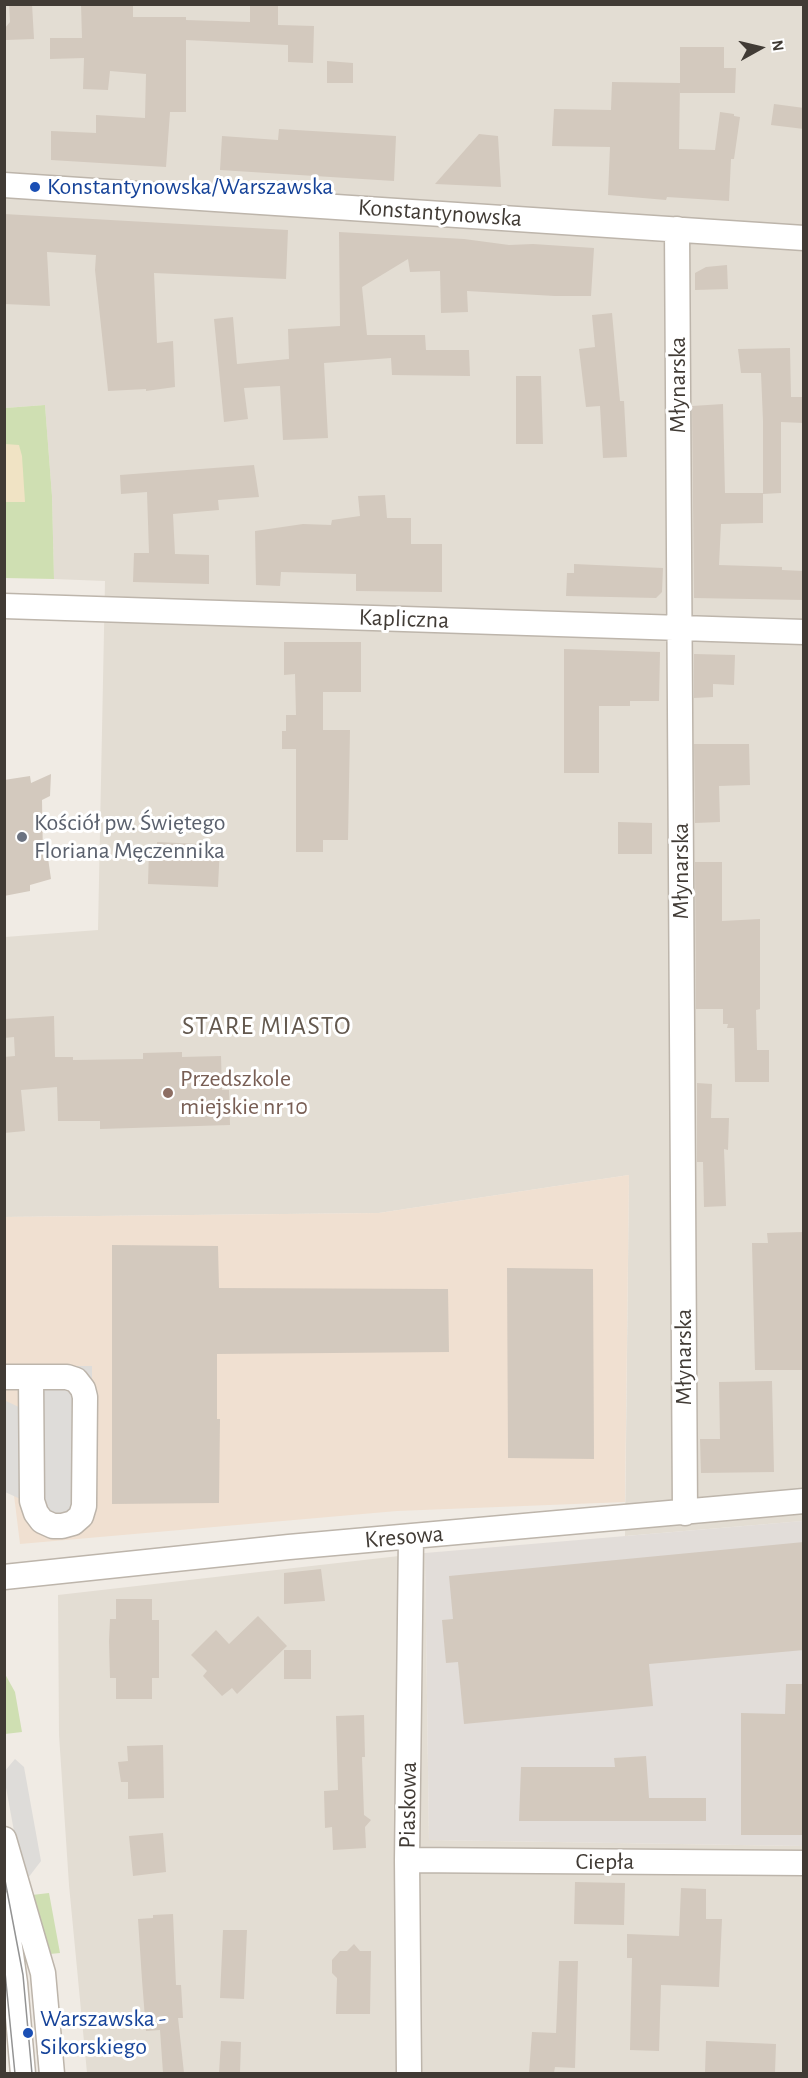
<!DOCTYPE html>
<meta charset="utf-8">
<style>
body{margin:0}
#map{position:relative;width:808px;height:2078px;overflow:hidden;background:#f0ebe4;font-family:"Alegreya Sans",sans-serif}
canvas{display:block}
.frame{position:absolute;inset:0;border:6px solid #413b35;pointer-events:none}
.north{position:absolute;left:730px;top:18px;width:60px;height:60px;-webkit-text-stroke:4px #fff;paint-order:stroke;rotate:82deg;font-size:16px;font-weight:700;line-height:24px;text-align:center;color:#413b35}
.north::after{content:'';display:block;margin:auto;width:21px;height:27px;background:#413b35;clip-path:polygon(50% 0,100% 100%,50% 72%,0 100%)}
</style>
<div id="map">
<canvas width="808" height="2078"></canvas>
<div class="frame"></div>
<div class="north">N</div>
</div>
<script>
const c = document.querySelector('canvas').getContext('2d');
c.lineJoin = 'round';
function fillPath(path, color) { c.fillStyle = color; c.fill(path, 'evenodd'); }
const toPath = rows => new Path2D(rows.map(r => 'M' + r).join(''));
function strokePath(path, color, width, dash) { c.strokeStyle = color; c.lineWidth = width; c.lineCap = dash ? 'butt' : 'round'; c.setLineDash(dash || []); c.stroke(path); }
function label(font, color, halo, rows, align = 'center') {
  c.font = font + ' "Alegreya Sans",sans-serif'; c.lineWidth = 6; c.setLineDash([]); c.textBaseline = 'middle'; c.strokeStyle = halo; c.fillStyle = color; for (const [text, x, y, turn = 0] of rows) {
    c.save(); c.translate(x, y); c.rotate((+turn || 0) * Math.PI / 180); c.textAlign = isNaN(turn) ? turn : align; if (halo) c.strokeText(text, 0, 0); c.fillText(text, 0, 0); c.restore();
  }
}
const residential = toPath([
 [5,5,803,5,803,1521,625,1536,629,1175,379,1213,5,1217,5,937,98,930,105,581,54,579,52,496,45,405,5,408],
 [425,1553,429,1840,803,1846,803,2073,87,2073,69,1885,59,1735,58,1595]
]);
const commercial = toPath([
 [629,1175,625,1502,397,1511,20,1544,4,1414,4,1217,379,1213]
]);
const industrial = toPath([
 [803,1521,803,1846,429,1840,425,1553]
]);
const green = toPath([
 [45,405,52,496,54,579,5,578,5,408],
 [5,1674,15,1692,22,1732,5,1734],
 [49,1893,60,1953,50,1954,46,1951,32,1895]
]);
const sand = toPath([
 [5,444,19,445,22,456,25,502,5,502]
]);
const parking = toPath([
 [21,1366,92,1366,92,1497,80,1526,5,1492,4,1405,6,1401,21,1408],
 [15,1759,24,1767,41,1861,25,1882,22,1875,5,1782,4,1772]
]);
const building = toPath([
 [9,4,32,4,34,39,6,40,5,28,10,22],
 [81,4,133,4,133,17,186,17,186,20,250,22,250,4,278,4,278,25,314,26,313,63,288,62,288,45,186,40,186,112,170,112,166,167,51,160,51,131,96,133,96,115,145,118,146,74,110,71,108,90,83,89,84,58,50,59,50,38,82,38],
 [680,47,724,47,724,68,736,68,735,93,680,93],
 [327,61,353,63,353,83,327,83],
 [612,82,680,83,679,149,715,150,720,112,734,114,734,116,740,117,734,159,731,159,729,201,667,197,666,200,608,195,610,147,552,146,554,109,611,110],
 [774,104,804,108,804,129,771,125],
 [279,129,396,136,394,181,220,170,222,136,278,140],
 [479,134,498,136,501,187,435,184],
 [4,214,288,230,286,279,154,273,157,343,173,341,175,387,146,391,146,389,108,391,95,270,96,255,47,252,50,306,4,304],
 [339,232,464,239,509,245,533,244,594,248,591,296,555,296,467,291,468,312,441,313,440,271,410,272,408,259,362,287,367,335,425,335,426,350,469,350,470,376,392,375,391,358,324,363,328,438,283,440,280,386,244,388,248,419,224,422,214,319,233,317,237,364,289,359,288,329,340,326],
 [727,265,728,289,695,290,695,273,706,267],
 [612,313,620,401,624,401,627,457,603,458,600,406,586,407,579,349,595,347,592,315],
 [790,348,791,397,804,397,804,423,781,422,781,493,763,494,763,421,761,373,741,373,738,349],
 [516,376,541,376,543,444,516,444],
 [723,404,725,493,763,493,763,523,721,524,719,565,782,567,782,570,804,571,804,600,694,598,692,406],
 [254,465,259,497,218,500,219,510,173,514,175,554,209,555,209,584,133,582,134,553,149,553,147,492,121,494,120,475],
 [385,495,387,518,411,518,411,544,442,544,442,592,356,591,356,574,281,572,280,586,256,585,255,531,303,524,331,525,332,520,360,516,358,496],
 [574,564,663,568,662,592,656,598,566,596,567,573,574,573],
 [284,642,361,642,361,692,323,692,323,730,350,730,348,840,323,840,323,852,296,852,296,749,282,749,282,731,286,731,286,715,296,715,295,674,284,675],
 [564,649,660,652,659,701,630,701,630,706,599,706,599,773,564,773],
 [694,654,735,655,734,685,713,684,713,697,694,698],
 [694,744,749,744,750,785,719,786,720,822,695,823],
 [51,774,50,796,42,800,43,858,48,858,51,879,30,885,30,891,4,896,4,780,30,776,31,783],
 [618,822,652,823,652,854,618,854],
 [157,842,220,845,218,887,148,884,149,849,157,850],
 [695,862,722,862,722,921,760,919,760,1009,756,1010,757,1050,769,1050,769,1082,735,1082,734,1028,727,1028,728,1024,723,1024,723,1009,696,1009],
 [54,1016,55,1057,73,1057,73,1060,143,1059,143,1053,182,1052,182,1057,221,1056,222,1090,229,1090,230,1125,100,1129,100,1121,58,1121,57,1087,21,1090,25,1131,4,1133,4,1057,15,1056,14,1037,4,1038,4,1019],
 [697,1083,712,1084,711,1118,729,1118,728,1150,724,1149,726,1206,704,1207,703,1162,697,1162],
 [804,1232,804,1370,755,1370,752,1243,768,1243,767,1233],
 [112,1245,218,1246,219,1288,448,1289,449,1352,217,1354,217,1419,220,1419,219,1503,112,1504],
 [507,1268,593,1269,594,1459,508,1458],
 [772,1381,774,1472,701,1473,700,1439,720,1439,719,1382],
 [804,1542,804,1650,649,1664,653,1706,464,1724,458,1662,446,1663,442,1620,453,1619,449,1576],
 [321,1569,325,1601,284,1604,284,1573],
 [116,1599,152,1599,152,1620,159,1620,159,1678,152,1678,152,1699,116,1699,116,1678,110,1678,109,1641,110,1619,116,1619],
 [258,1616,287,1646,237,1694,232,1688,222,1696,203,1676,207,1671,191,1655,216,1630,229,1644],
 [284,1650,311,1650,311,1679,284,1679],
 [786,1684,804,1684,804,1835,741,1835,741,1713,785,1714],
 [364,1715,365,1757,362,1757,364,1815,371,1820,365,1827,366,1848,333,1850,332,1827,325,1828,324,1791,338,1790,336,1716],
 [163,1745,164,1798,128,1799,128,1782,121,1782,118,1762,128,1761,127,1746],
 [646,1756,649,1798,706,1798,706,1821,519,1821,521,1767,615,1767,614,1758],
 [163,1833,166,1872,133,1876,129,1836],
 [575,1882,625,1883,624,1925,574,1924],
 [681,1888,706,1889,706,1919,722,1919,719,1987,661,1985,659,2051,630,2050,632,1958,627,1958,627,1934,679,1936],
 [173,1914,176,1985,181,1985,183,2018,178,2018,184,2073,163,2073,160,2030,146,2031,142,1980,138,1919,153,1918,153,1915],
 [223,1930,247,1930,244,1999,220,1998],
 [354,1944,360,1951,371,1951,370,2014,336,2014,337,1978,332,1973,332,1960,340,1951,347,1951],
 [559,1961,578,1961,575,2068,555,2067,554,2073,529,2073,532,2032,556,2033],
 [221,2041,241,2042,240,2073,219,2073],
 [706,2041,776,2044,775,2073,705,2073]
]);
const minor = toPath([
 [4,185,804,238],
 [677,229,685,1513],
 [4,606,804,632],
 [4,1377,67,1377,76,1380,83,1389,85,1397,84,1506,81,1516,73,1523,62,1526,53,1526,42,1521,36,1513,32,1501,31,1377],
 [4,1577,289,1547,804,1501],
 [4,1839,43,1973,52,2074],
 [407,1860,804,1863],
 [4,1904,15,1983,23,2074],
 [409,2074,407,1860,411,1537]
]);
const tram = toPath([
 [4,1875,23,1975,32,2074],
 [4,1962,15,2074]
]);
const markers = [
 [35,187,6,"#1a4fb4"],
 [22,837,6,"#6b7280"],
 [168,1093,6,"#8d6e63"],
 [28,2033,6,"#1a4fb4"]
];
const transitNames = [
 ["Konstantynowska/Warszawska",47,187],
 ["Warszawska -",40,2019],
 ["Sikorskiego",40,2047]
];
const streetNames = [
 ["Konstantynowska",440,213,4],
 ["Młynarska",678,385,-90],
 ["Kapliczna",404,619,2],
 ["Młynarska",681,871,-90],
 ["Młynarska",684,1357,-90],
 ["Kresowa",404,1537,-5],
 ["Piaskowa",408,1805,-89],
 ["Ciepła",605,1862]
];
const worshipNames = [
 ["Kościół pw. Świętego",34,823],
 ["Floriana Męczennika",34,851]
];
const educationNames = [
 ["Przedszkole",180,1079],
 ["miejskie nr 10",180,1107]
];
const neighbourhoodNames = [
 ["STARE MIASTO",267,1026]
];
fillPath(residential, '#e3ddd3');
fillPath(commercial, '#f0e0d1');
fillPath(industrial, '#e2ddd9');
fillPath(green, '#cfdfb2');
fillPath(sand, '#f0e3c4');
fillPath(parking, '#dedcd9');
fillPath(building, '#d3c9be');
strokePath(minor, '#bdb5ab', 27);
strokePath(minor, '#fff', 24);
strokePath(tram, '#939393', 1.5);
for (const [x, y, r, color] of markers) { const dot = new Path2D(); dot.arc(x, y, r, 0, 2 * Math.PI); c.fillStyle = color; c.fill(dot); strokePath(dot, '#fff', 2); }
label('24px', '#164399', '#fff', transitNames, 'left');
label('24px', '#413b35', '#fff', streetNames);
label('24px', '#5b616d', '#fff', worshipNames, 'left');
label('24px', '#785e54', '#fff', educationNames, 'left');
c.letterSpacing = '1.5px';
label('26px', '#63584e', '#fff', neighbourhoodNames);
c.letterSpacing = '0px';
</script>
